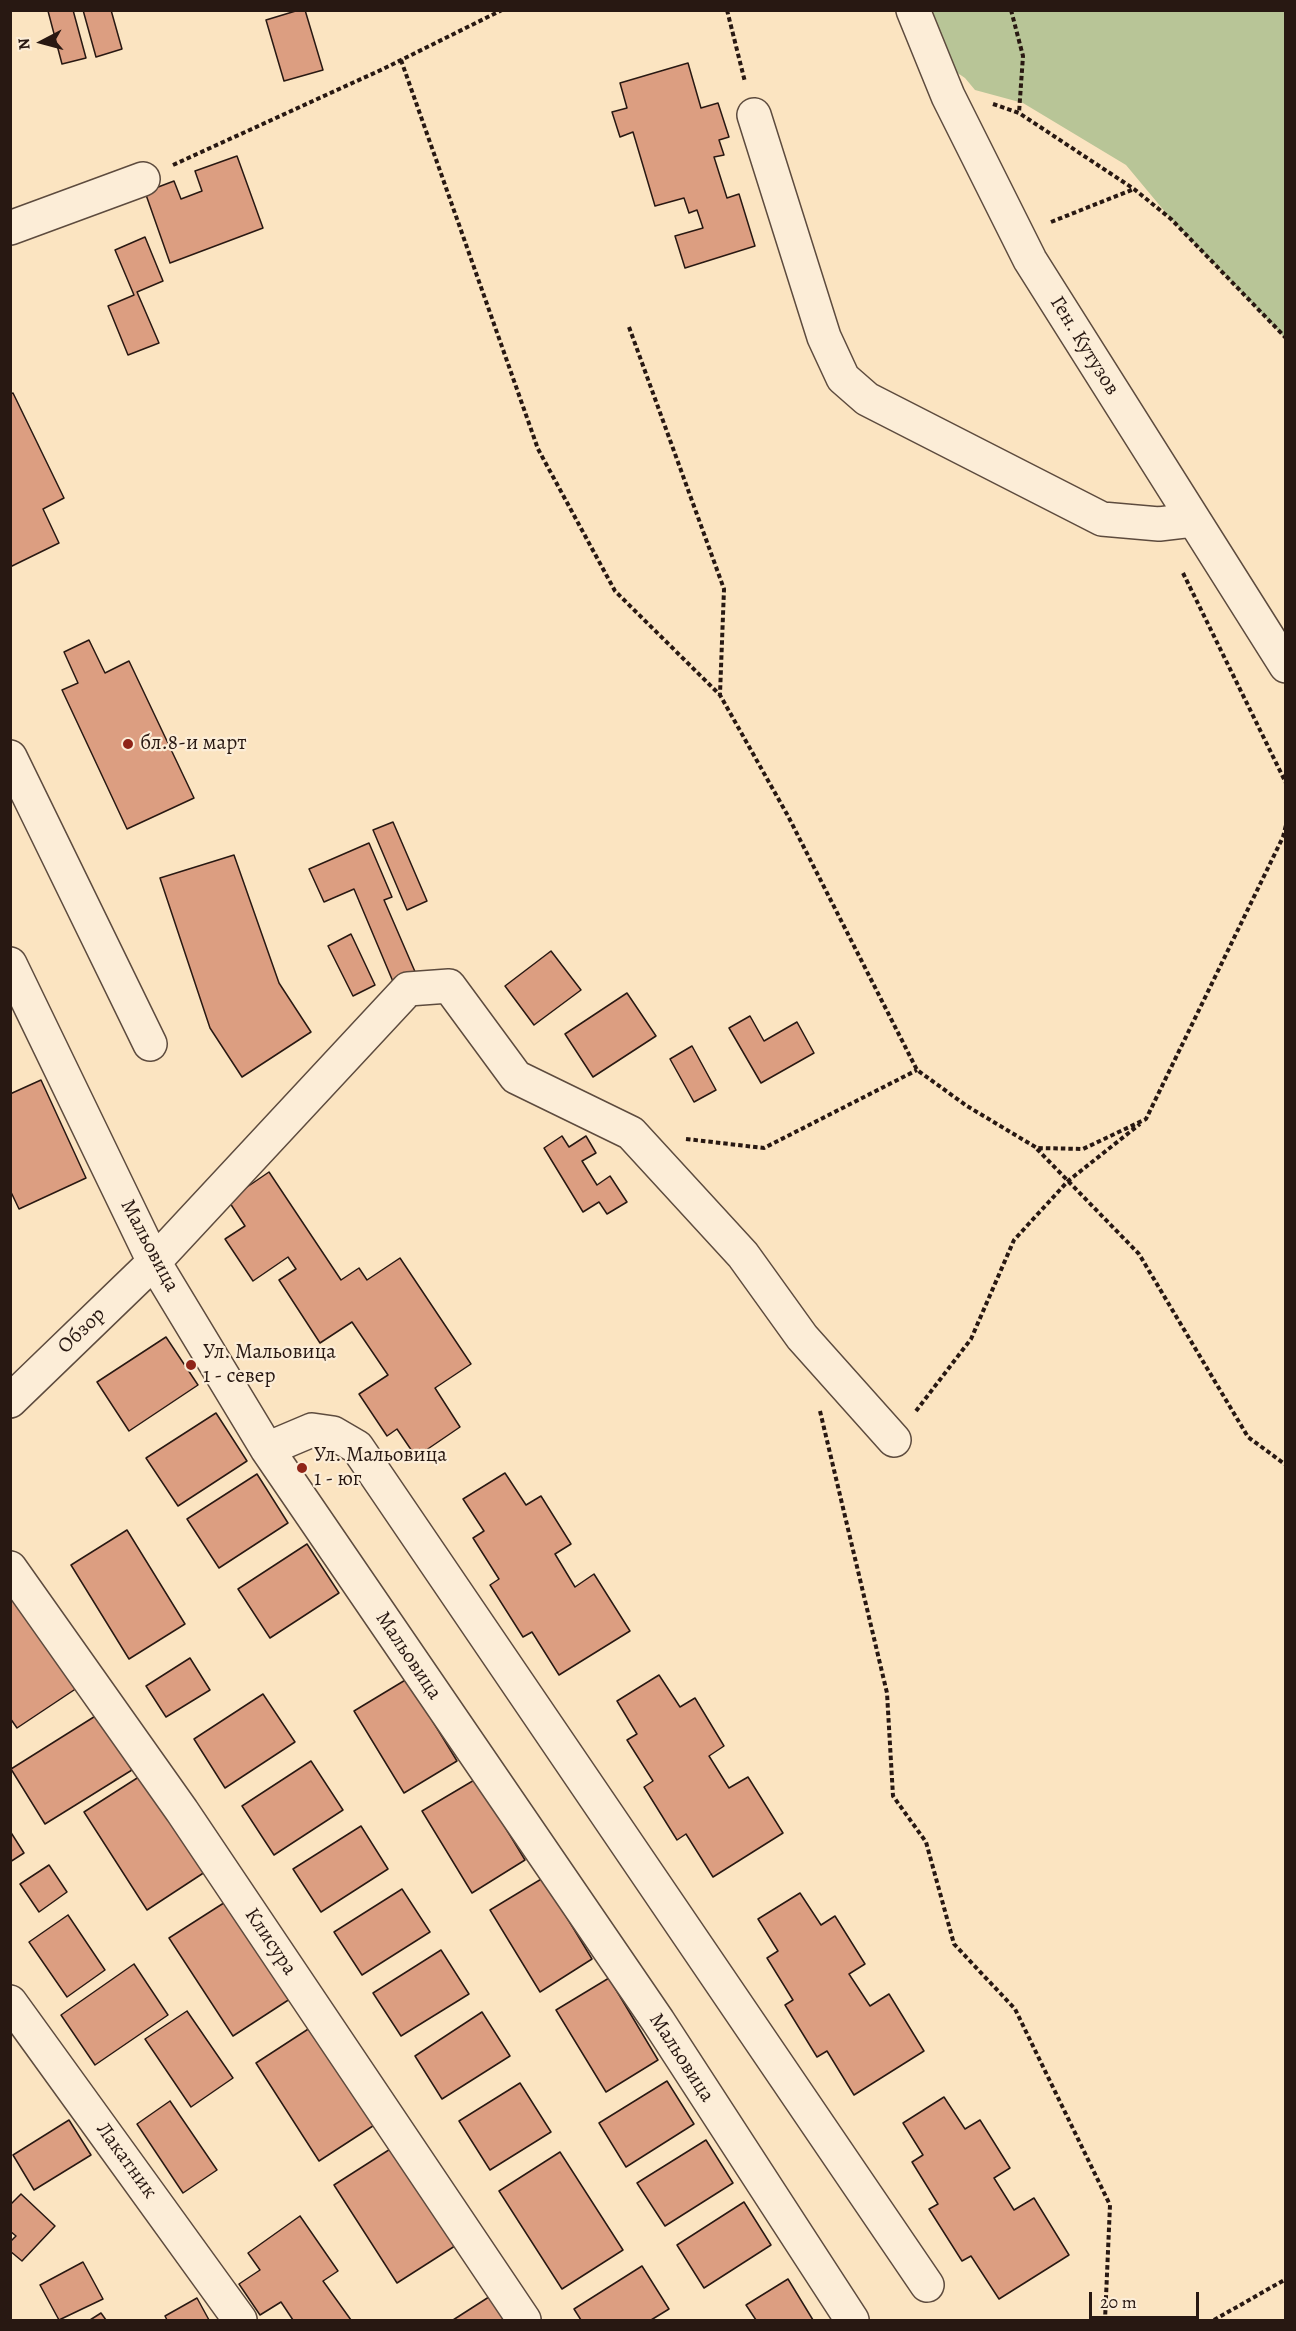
<!DOCTYPE html>
<meta charset="utf-8">
<style>
body{margin:0}
#map{position:relative;width:1296px;height:2331px;overflow:hidden;background:#fbe4c1;font-family:Alegreya,serif}
canvas{display:block}
.frame{position:absolute;inset:0;border:12px solid #281812;pointer-events:none}
.north{position:absolute;left:12px;top:12px;width:60px;height:60px;-webkit-text-stroke:4px #fcedd7;paint-order:stroke;rotate:264deg;font-size:16px;font-weight:700;line-height:24px;text-align:center;color:#281812}
.north::after{content:'';display:block;margin:auto;width:21px;height:27px;background:#281812;clip-path:polygon(50% 0,100% 100%,50% 72%,0 100%)}
.scale{position:absolute;left:1089px;top:2292px;width:110px;height:27px;box-sizing:border-box;border:3px solid #281812;border-top:0;padding-left:8px;font-size:18px;line-height:21px;white-space:nowrap;color:#281812;-webkit-text-stroke:4px #fcedd7;paint-order:stroke}
</style>
<div id="map">
<canvas width="1296" height="2331"></canvas>
<div class="frame"></div>
<div class="north">N</div>
<div class="scale">20 m</div>
</div>
<script>
const c = document.querySelector('canvas').getContext('2d');
c.lineJoin = 'round';
function fillPath(path, color) { c.fillStyle = color; c.fill(path, 'evenodd'); }
const toPath = rows => new Path2D(rows.map(r => 'M' + r).join(''));
function strokePath(path, color, width, dash) { c.strokeStyle = color; c.lineWidth = width; c.lineCap = dash ? 'butt' : 'round'; c.setLineDash(dash || []); c.stroke(path); }
function label(font, color, halo, rows, align = 'center') {
  c.font = font + ' Alegreya,serif'; c.lineWidth = 4.5; c.setLineDash([]); c.textBaseline = 'middle'; c.strokeStyle = halo; c.fillStyle = color; for (const [text, x, y, turn = 0] of rows) {
    c.save(); c.translate(x, y); c.rotate((+turn || 0) * Math.PI / 180); c.textAlign = isNaN(turn) ? turn : align; if (halo) c.strokeText(text, 0, 0); c.fillText(text, 0, 0); c.restore();
  }
}
const green = toPath([
 [913,11,1285,11,1285,338,1171,219,1126,165,1023,103,975,90,965,78,931,55]
]);
const building = toPath([
 [73,10,86,58,62,64,48,11,73,10],
 [83,10,111,10,122,49,96,57,83,10],
 [299,10,305,10,323,70,284,81,266,20,299,10],
 [688,63,701,108,718,103,729,137,719,140,724,155,714,157,727,198,739,194,755,246,685,268,675,236,703,228,697,210,689,213,684,198,655,206,633,132,620,137,612,112,627,108,620,83,688,63],
 [237,156,263,228,170,263,145,192,174,181,181,199,202,191,195,171,237,156],
 [145,237,163,281,137,292,159,343,128,355,108,306,134,295,115,250,145,237],
 [13,393,64,498,43,509,59,543,10,567,10,394,13,393],
 [89,640,105,673,129,661,194,798,127,829,62,690,78,683,64,652,89,640],
 [393,822,427,901,407,910,373,830,393,822],
 [369,843,392,897,384,900,416,974,394,984,354,889,324,902,309,869,369,843],
 [234,855,279,983,311,1032,242,1077,210,1028,160,878,234,855],
 [351,934,375,985,353,996,328,946,351,934],
 [551,951,581,990,534,1025,505,986,551,951],
 [627,993,656,1036,593,1077,565,1034,627,993],
 [750,1016,764,1041,797,1022,814,1053,761,1083,729,1028,750,1016],
 [692,1046,716,1090,694,1102,670,1059,692,1046],
 [41,1080,86,1178,19,1209,10,1190,10,1094,41,1080],
 [562,1136,569,1147,586,1136,596,1153,582,1161,597,1185,610,1176,627,1202,607,1214,599,1202,583,1212,544,1148,562,1136],
 [269,1172,341,1280,359,1268,367,1280,400,1258,471,1364,435,1388,460,1427,416,1457,397,1429,387,1436,359,1394,388,1375,352,1322,320,1343,279,1280,296,1269,288,1257,253,1281,225,1239,245,1226,228,1200,269,1172],
 [166,1337,198,1385,129,1431,97,1382,166,1337],
 [216,1413,247,1461,178,1506,146,1458,216,1413],
 [505,1473,526,1505,541,1496,571,1544,555,1554,575,1587,594,1574,630,1631,559,1675,532,1632,523,1637,490,1585,499,1579,473,1538,484,1531,463,1499,505,1473],
 [257,1474,288,1523,219,1568,187,1519,257,1474],
 [127,1530,185,1624,129,1659,71,1565,127,1530],
 [307,1544,339,1593,270,1638,238,1589,307,1544],
 [10,1593,77,1688,17,1728,10,1718,10,1593],
 [190,1658,210,1690,166,1717,146,1686,190,1658],
 [659,1675,680,1707,695,1698,724,1746,709,1756,729,1788,748,1777,783,1833,713,1877,686,1834,677,1840,644,1787,653,1781,627,1740,637,1734,617,1701,659,1675],
 [407,1679,457,1761,404,1793,354,1711,407,1679],
 [263,1694,295,1742,225,1788,194,1739,263,1694],
 [97,1715,132,1770,45,1824,11,1769,97,1715],
 [311,1761,343,1810,274,1855,242,1806,311,1761],
 [145,1773,208,1870,147,1910,84,1812,145,1773],
 [476,1779,525,1860,472,1893,422,1811,476,1779],
 [361,1826,388,1869,321,1912,293,1869,361,1826],
 [10,1831,24,1853,10,1862,10,1831],
 [49,1865,67,1892,39,1912,20,1884,49,1865],
 [543,1878,592,1959,540,1992,490,1910,543,1878],
 [402,1889,430,1932,362,1975,334,1932,402,1889],
 [800,1893,821,1925,835,1916,865,1964,849,1974,870,2006,889,1994,924,2051,854,2095,827,2051,817,2057,785,2005,793,2000,767,1958,778,1951,758,1919,800,1893],
 [230,1899,293,1997,233,2036,169,1938,230,1899],
 [68,1915,105,1970,67,1997,29,1942,68,1915],
 [441,1950,469,1994,401,2036,373,1993,441,1950],
 [134,1964,168,2015,95,2065,61,2015,134,1964],
 [609,1978,658,2060,606,2092,556,2010,609,1978],
 [187,2011,233,2078,191,2107,145,2039,187,2011],
 [482,2012,510,2056,442,2099,415,2056,482,2012],
 [316,2024,379,2122,319,2161,256,2063,316,2024],
 [667,2081,694,2124,626,2167,599,2123,667,2081],
 [520,2083,551,2132,490,2170,459,2121,520,2083],
 [944,2097,965,2129,980,2120,1010,2168,994,2178,1014,2210,1034,2198,1069,2255,999,2299,971,2256,962,2261,929,2209,938,2204,912,2162,923,2155,903,2123,944,2097],
 [170,2101,217,2170,183,2193,137,2124,170,2101],
 [69,2120,91,2155,34,2190,13,2155,69,2120],
 [706,2140,733,2183,665,2226,637,2183,706,2140],
 [395,2146,458,2244,397,2283,334,2185,395,2146],
 [560,2152,623,2250,562,2289,499,2191,560,2152],
 [21,2194,55,2226,22,2261,10,2251,10,2242,16,2236,10,2231,10,2205,21,2194],
 [744,2202,771,2245,704,2288,677,2245,744,2202],
 [300,2216,338,2271,323,2281,351,2320,293,2320,281,2302,260,2315,239,2284,260,2270,248,2253,300,2216],
 [83,2262,103,2299,59,2320,40,2285,83,2262],
 [642,2266,669,2309,651,2320,581,2320,574,2309,642,2266],
 [788,2279,813,2320,756,2320,746,2305,788,2279],
 [492,2295,508,2320,453,2320,492,2295],
 [197,2298,209,2320,167,2320,165,2316,197,2298],
 [101,2313,106,2320,90,2320,101,2313]
]);
const path = toPath([
 [727,10,745,82],
 [1011,10,1023,56,1019,113],
 [401,60,538,449,615,591,720,695,788,816,917,1070,967,1106,1037,1148,1083,1149,1146,1119,1283,837,1286,825],
 [993,104,1019,113,1134,189,1171,219,1286,338],
 [173,165,383,69,502,10],
 [1051,222,1134,189],
 [629,327,724,589,720,694],
 [1183,573,1286,783],
 [686,1139,764,1148,917,1070],
 [1037,1149,1139,1254,1248,1437,1286,1465],
 [820,1411,887,1693,893,1796,926,1842,954,1944,1015,2009,1110,2205,1105,2320],
 [916,1411,971,1339,1014,1240,1068,1181,1140,1124],
 [1214,2320,1286,2279]
]);
const minor = toPath([
 [913,10,948,96,1030,260,1286,666],
 [754,115,824,337,843,378,867,399,1102,519,1159,524,1193,520],
 [10,228,143,179],
 [10,757,150,1044],
 [10,964,154,1262,267,1449,658,2021,852,2320],
 [10,1401,154,1262,408,989,449,986,516,1077,631,1133,743,1255,802,1337,894,1440],
 [267,1449,312,1430,333,1433,357,1447,927,2285],
 [10,1568,182,1811,524,2320],
 [10,2002,240,2320]
]);
const markers = [
 [128,744,6,"#8f2418"],
 [191,1365,6,"#8f2418"],
 [302,1468,6,"#8f2418"]
];
const streetNames = [
 ["Ген. Кутузов",1084,346,58],
 ["Мальовица",149,1246,62],
 ["Обзор",82,1331,-44],
 ["Мальовица",408,1656,56],
 ["Клисура",270,1942,56],
 ["Мальовица",681,2058,57],
 ["Лакатник",126,2161,54]
];
const poiNames = [
 ["бл.8-и март",140,744],
 ["Ул. Мальовица",203,1353],
 ["1 - север",203,1377],
 ["Ул. Мальовица",314,1456],
 ["1 - юг",314,1480]
];
fillPath(green, '#b8c597');
fillPath(building, '#dc9e81');
strokePath(building, '#281812', 1.5);
strokePath(minor, '#5d4b3e', 36);
strokePath(path, '#281812', 4, [4.5, 3]);
strokePath(minor, '#fcedd7', 33);
for (const [x, y, r, color] of markers) { const dot = new Path2D(); dot.arc(x, y, r, 0, 2 * Math.PI); c.fillStyle = color; c.fill(dot); strokePath(dot, '#fcedd7', 2); }
label('21px', '#281812', '#fcedd7', streetNames);
label('21px', '#281812', '#fcedd7', poiNames, 'left');
</script>
